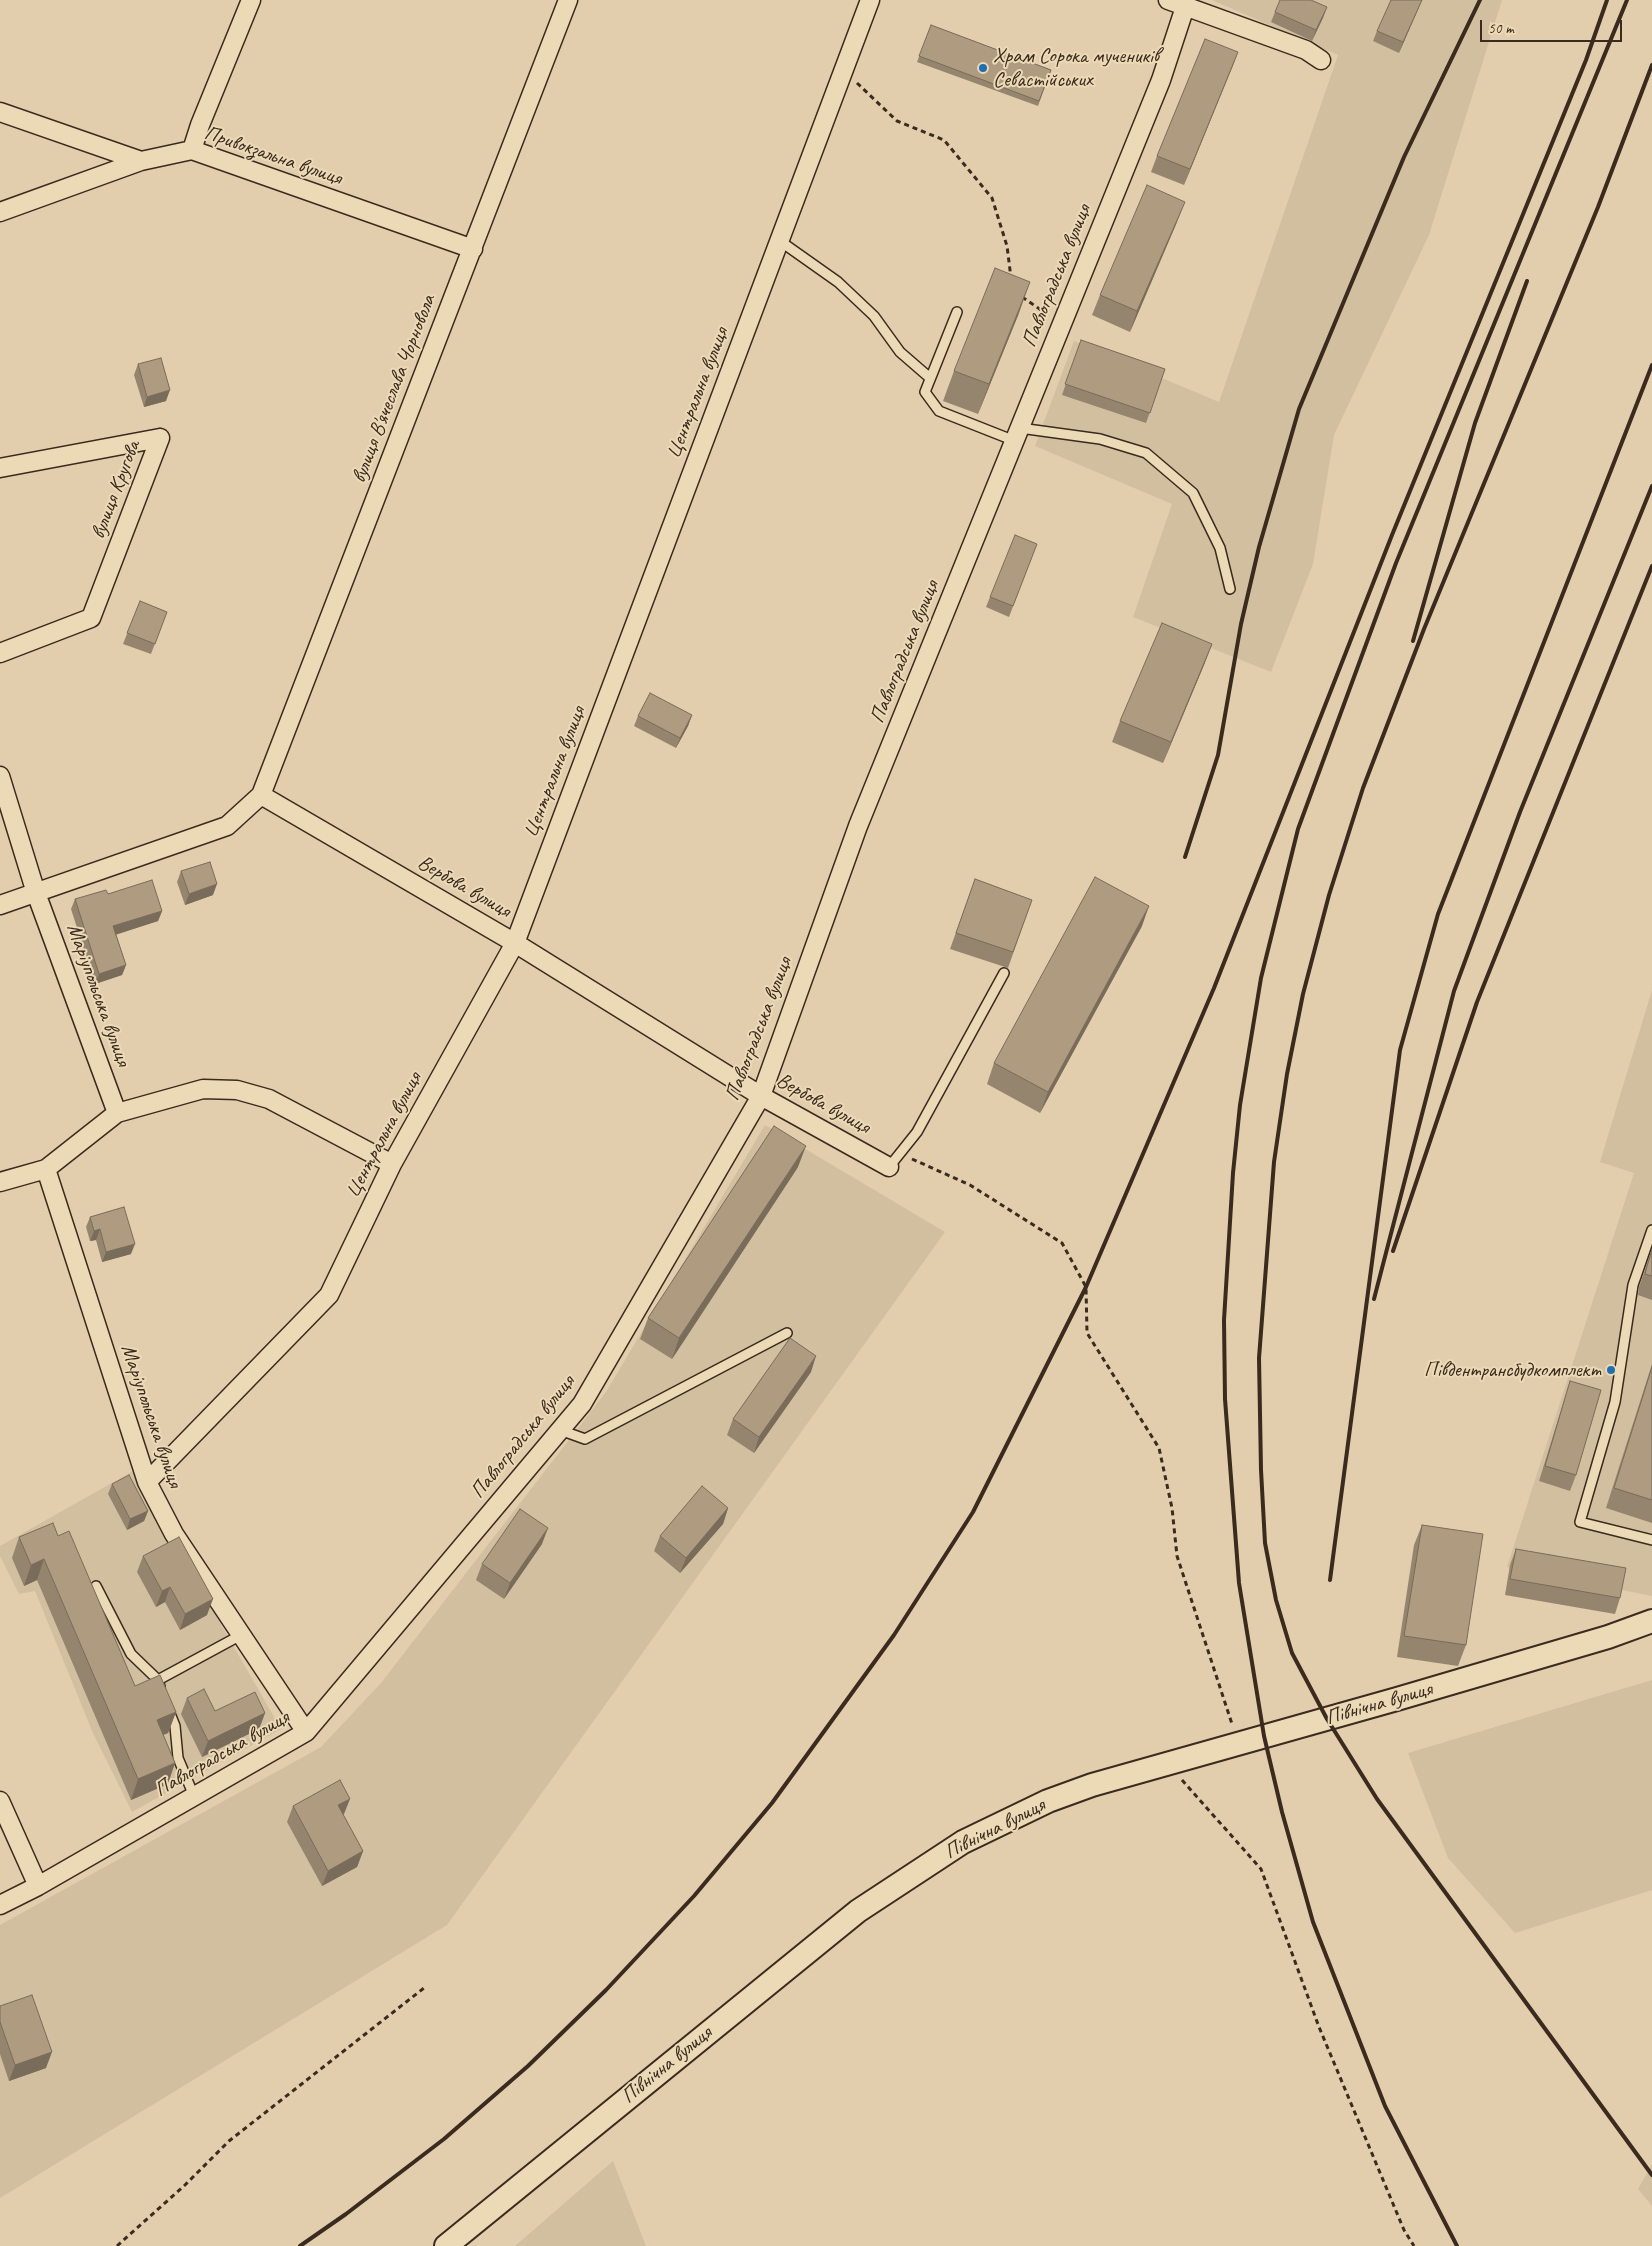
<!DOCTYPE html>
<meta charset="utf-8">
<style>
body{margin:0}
#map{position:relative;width:1652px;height:2246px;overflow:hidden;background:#e2cead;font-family:Caveat,sans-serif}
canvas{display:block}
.scale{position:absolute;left:1480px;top:20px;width:142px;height:22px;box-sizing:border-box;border:2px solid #3b2a1e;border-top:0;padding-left:6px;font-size:15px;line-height:18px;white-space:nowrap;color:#3b2a1e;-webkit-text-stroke:4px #ecd9b6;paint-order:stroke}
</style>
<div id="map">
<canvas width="1652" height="2246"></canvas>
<div class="scale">50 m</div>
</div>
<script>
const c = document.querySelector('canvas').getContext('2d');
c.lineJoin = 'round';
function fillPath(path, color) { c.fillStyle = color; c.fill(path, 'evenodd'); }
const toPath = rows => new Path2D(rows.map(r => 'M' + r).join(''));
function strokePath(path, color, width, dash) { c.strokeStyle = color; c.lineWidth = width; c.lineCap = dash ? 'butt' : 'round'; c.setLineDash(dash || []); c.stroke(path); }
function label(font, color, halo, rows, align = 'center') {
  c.font = font + ' Caveat,sans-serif'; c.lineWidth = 4; c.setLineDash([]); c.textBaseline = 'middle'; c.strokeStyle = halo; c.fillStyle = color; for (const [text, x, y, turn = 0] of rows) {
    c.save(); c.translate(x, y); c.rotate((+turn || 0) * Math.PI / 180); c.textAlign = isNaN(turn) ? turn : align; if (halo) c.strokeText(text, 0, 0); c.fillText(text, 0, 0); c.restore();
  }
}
const built = toPath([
 [1212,0,1502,0,1429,235,1334,435,1313,564,1271,672,1133,617,1172,504,1035,446,1074,341,1219,402,1338,55],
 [1652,990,1652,1596,1507,1567,1634,1173,1600,1162],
 [765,1125,945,1232,447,1925,0,2198,0,1925,321,1747,381,1683,606,1392],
 [133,1471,281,1729,132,1812,93,1733,35,1591,19,1594,0,1556,0,1546],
 [1652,1680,1652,1890,1515,1933,1448,1858,1408,1753],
 [613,2161,646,2246,515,2246],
 [1652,2164,1652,2206,1638,2189]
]);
const path = toPath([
 [857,83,897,121,944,140,992,198,1007,246,1011,278],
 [1022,297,1047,314],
 [912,1159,970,1185,1062,1243,1086,1287,1087,1333,1159,1448,1172,1508,1177,1556,1232,1724],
 [1182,1780,1261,1869,1319,2027,1404,2230,1414,2246],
 [117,2246,185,2185,229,2141,424,1988]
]);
const service = toPath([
 [780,241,838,282,874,316,900,352,930,378],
 [957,312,925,392,939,411,1015,441],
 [1020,428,1100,439,1146,453,1193,493,1220,548,1230,589],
 [889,1167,917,1132,1004,973],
 [1652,1230,1633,1285,1615,1402,1580,1522,1652,1540],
 [560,1430,585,1439,787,1333],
 [96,1586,131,1654,158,1680,160,1687],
 [158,1680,241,1635],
 [169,1711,175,1726,178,1758,194,1796]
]);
const minor = toPath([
 [1168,0,1306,50,1321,60],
 [0,112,141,161],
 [192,150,200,125,251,0],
 [0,212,141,161,192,150,473,249],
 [0,468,160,438],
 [0,653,91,618,160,438],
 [0,776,36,893,117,1113,203,1089,237,1090,269,1099,392,1164],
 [261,795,568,0],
 [0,905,227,826,261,795,515,943,761,1096,889,1167],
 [46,1169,147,1482,174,1534,306,1732],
 [0,1182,46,1169,117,1113],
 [147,1482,329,1295,392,1164,515,943,870,0],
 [0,1801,38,1886],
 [0,1905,38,1886,306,1732,582,1404,761,1096,858,826,1161,80,1185,7]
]);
const tertiary = toPath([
 [446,2246,858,1911,963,1842,1048,1801,1092,1785,1397,1699,1608,1637,1652,1621]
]);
const rail = toPath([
 [1652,65,1598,207,1424,629,1363,788,1329,895,1303,994,1287,1074,1274,1162,1259,1358,1261,1470,1265,1543,1276,1600,1292,1653,1327,1719,1377,1799,1652,2175],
 [1413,641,1475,423,1527,281],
 [1185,857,1218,755,1241,624,1259,547,1299,409,1404,157,1480,0],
 [1393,1251,1477,1002,1652,566],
 [1374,1299,1454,991,1520,812,1652,486],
 [1330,1580,1400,1050,1438,914,1652,365],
 [300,2246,346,2214,444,2139,528,2066,606,1990,694,1896,772,1803,894,1635,973,1512,1086,1287,1214,988,1392,535,1586,60,1607,0],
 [1457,2246,1385,2106,1313,1922,1282,1812,1264,1736,1239,1583,1225,1399,1224,1320,1233,1173,1240,1105,1261,978,1298,829,1396,563,1627,0]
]);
const wall = toPath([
 [1327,7,1312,41,1271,22,1275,12],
 [1419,7,1399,53,1373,41,1377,31],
 [931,25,1051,70,1038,106,917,62],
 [1238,52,1184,185,1151,172,1157,156],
 [1177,222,1130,332,1092,315,1100,295],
 [1019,313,978,414,943,401,954,371],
 [1081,340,1165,369,1146,423,1062,395],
 [138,364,166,401,144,407,134,375],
 [1037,544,1009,617,986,607,990,597],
 [140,601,167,612,151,654,123,644],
 [1212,644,1204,665,1163,763,1112,742,1120,721],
 [692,715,688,726,676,748,634,726,638,716],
 [181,871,213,895,185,905,177,882],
 [975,879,1032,900,1008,968,950,949],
 [108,894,162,911,158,921,116,934,126,965,122,975,95,984,71,909,75,899],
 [1142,926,1040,1113,987,1084,994,1063],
 [798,1167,672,1359,640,1339,648,1318],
 [90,1217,131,1254,102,1262,96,1240,90,1241,86,1227],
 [1652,1249,1652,1300,1638,1295,1639,1287],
 [1652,1364,1652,1523,1606,1508],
 [811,1372,754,1453,727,1435,733,1419],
 [1570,1381,1576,1475,1570,1491,1539,1481,1565,1397],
 [112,1484,148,1511,144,1521,127,1530,108,1494],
 [728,1508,723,1524,680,1573,654,1551,660,1536],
 [1422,1525,1466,1645,1458,1666,1397,1657,1414,1545],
 [58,1536,135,1686,176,1712,168,1733,163,1735,168,1784,131,1800,37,1580,24,1586,12,1558,19,1537],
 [542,1544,504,1599,476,1580,482,1564],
 [1516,1549,1620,1598,1615,1614,1505,1595,1510,1565],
 [143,1556,207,1615,180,1630,165,1602,156,1607,137,1572],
 [187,1698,215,1711,265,1713,259,1729,202,1757,181,1714],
 [293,1806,344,1814,343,1815,363,1851,357,1867,322,1886,287,1822],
 [0,2006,46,2068,9,2081,0,2054]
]);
const shadedWall = toPath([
 [1422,0,1419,7,1399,53,1403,42],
 [1327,7,1323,18,1312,41,1316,30],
 [1238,52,1232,68,1184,185,1190,169],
 [1185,202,1177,222,1130,332,1137,311],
 [1030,282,1019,313,978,414,989,384],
 [170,390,166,401,144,407,147,397],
 [1212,644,1204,665,1163,763,1171,742],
 [692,715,688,726,676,748,680,738],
 [217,884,213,895,185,905,189,894],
 [1149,906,1142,926,1040,1113,1048,1092],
 [162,911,158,921,109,937,113,926],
 [126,965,122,975,95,984,99,974],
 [806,1146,798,1167,672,1359,679,1338],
 [100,1229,96,1240,90,1241,94,1231],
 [135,1244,131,1254,102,1262,106,1252],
 [816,1356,811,1372,754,1453,759,1437],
 [728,1508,723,1524,680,1573,686,1558],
 [148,1511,144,1521,127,1530,130,1519],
 [548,1528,542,1544,504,1599,510,1583],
 [44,1559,37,1580,24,1586,31,1565],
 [170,1587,165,1602,156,1607,162,1591],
 [213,1599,207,1615,180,1630,185,1614],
 [176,1712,168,1733,149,1741,157,1720],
 [265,1713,259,1729,202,1757,208,1741],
 [175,1763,168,1784,131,1800,138,1779],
 [350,1799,344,1814,332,1821,338,1805],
 [363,1851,357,1867,322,1886,328,1871],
 [52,2052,46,2068,9,2081,15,2065]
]);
const building = toPath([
 [1280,0,1311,0,1327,7,1316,30,1275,12,1280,0],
 [1391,0,1422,0,1403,42,1377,31,1391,0],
 [931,25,1051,70,1039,101,919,56,931,25],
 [1205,39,1238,52,1190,169,1157,156,1205,39],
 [1147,185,1185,202,1137,311,1100,295,1147,185],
 [995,268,1030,282,989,384,954,371,995,268],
 [1081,340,1165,369,1150,413,1065,384,1081,340],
 [161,358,170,390,147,397,138,364,161,358],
 [1015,535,1037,544,1013,606,990,597,1015,535],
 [140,601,167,612,155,644,127,633,140,601],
 [1162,623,1212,644,1171,742,1120,721,1162,623],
 [650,693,692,715,680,738,638,716,650,693],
 [210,862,217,884,189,894,181,871,210,862],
 [1095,877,1149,906,1048,1092,994,1063,1095,877],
 [975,879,1032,900,1013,952,956,933,975,879],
 [152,880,162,911,113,926,126,965,99,974,75,899,106,890,108,894,152,880],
 [774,1126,806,1146,679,1338,648,1318,774,1126],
 [124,1207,135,1244,106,1252,100,1229,94,1231,90,1217,124,1207],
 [1652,1250,1652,1276,1645,1274,1647,1266,1652,1250],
 [790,1338,816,1356,759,1437,733,1419,790,1338],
 [1652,1367,1652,1500,1614,1488,1652,1367],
 [1570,1381,1601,1390,1576,1475,1545,1466,1570,1381],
 [129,1475,148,1511,130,1519,112,1484,129,1475],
 [702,1486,728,1508,686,1558,660,1536,702,1486],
 [520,1509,548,1528,510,1583,482,1564,520,1509],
 [53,1523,58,1536,69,1531,135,1686,160,1675,176,1712,157,1720,175,1763,138,1779,44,1559,31,1565,19,1537,53,1523],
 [1422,1525,1483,1534,1466,1645,1404,1636,1422,1525],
 [179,1537,213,1599,185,1614,170,1587,162,1591,143,1556,179,1537],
 [1516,1549,1626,1568,1620,1598,1510,1579,1516,1549],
 [204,1689,215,1711,255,1692,265,1713,208,1741,187,1698,204,1689],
 [340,1780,350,1799,338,1805,363,1851,328,1871,293,1806,340,1780],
 [32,1995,52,2052,15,2065,0,2022,0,2006,32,1995]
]);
const markers = [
 [983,68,5,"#1f6fb2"],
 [1611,1370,5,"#1f6fb2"]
];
const poiNames = [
 ["Храм Сорока мучеників",993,56],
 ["Севастійських",993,80],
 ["Південтрансбудкомплект",1601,1370,"right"]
];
const streetNames = [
 ["Привокзальна вулиця",273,156,19],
 ["Павлоградська вулиця",1057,276,-68],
 ["вулиця В'ячеслава Чорновола",394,389,-69],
 ["Центральна вулиця",698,393,-69],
 ["вулиця Кругова",116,490,-69],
 ["Павлоградська вулиця",905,652,-68],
 ["Центральна вулиця",555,772,-69],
 ["Вербова вулиця",464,887,30],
 ["Маріупольська вулиця",98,995,70],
 ["Павлоградська вулиця",759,1029,-69],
 ["Вербова вулиця",823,1104,29],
 ["Центральна вулиця",384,1135,-62],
 ["Маріупольська вулиця",151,1416,71],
 ["Павлоградська вулиця",523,1437,-51],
 ["Північна вулиця",1379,1704,-16],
 ["Павлоградська вулиця",222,1754,-30],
 ["Північна вулиця",995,1829,-27],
 ["Північна вулиця",667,2065,-39]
];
fillPath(built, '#d2bfa0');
strokePath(service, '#3b2a1e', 12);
strokePath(minor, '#3b2a1e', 21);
strokePath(tertiary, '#3b2a1e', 26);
strokePath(path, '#3b2a1e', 3, [5, 4]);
strokePath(service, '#ecd9b6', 9);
strokePath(minor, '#ecd9b6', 18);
strokePath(tertiary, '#ecd9b6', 22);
strokePath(rail, '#3b2a1e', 4);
fillPath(wall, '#96856e');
fillPath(shadedWall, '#7a6c5a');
fillPath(building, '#ae9b80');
strokePath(building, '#7a6c5a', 1);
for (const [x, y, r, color] of markers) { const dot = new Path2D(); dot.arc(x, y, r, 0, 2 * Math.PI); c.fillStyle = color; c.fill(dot); strokePath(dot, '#ecd9b6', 2); }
label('21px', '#3b2a1e', '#ecd9b6', poiNames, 'left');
label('21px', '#3b2a1e', '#ecd9b6', streetNames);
</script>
